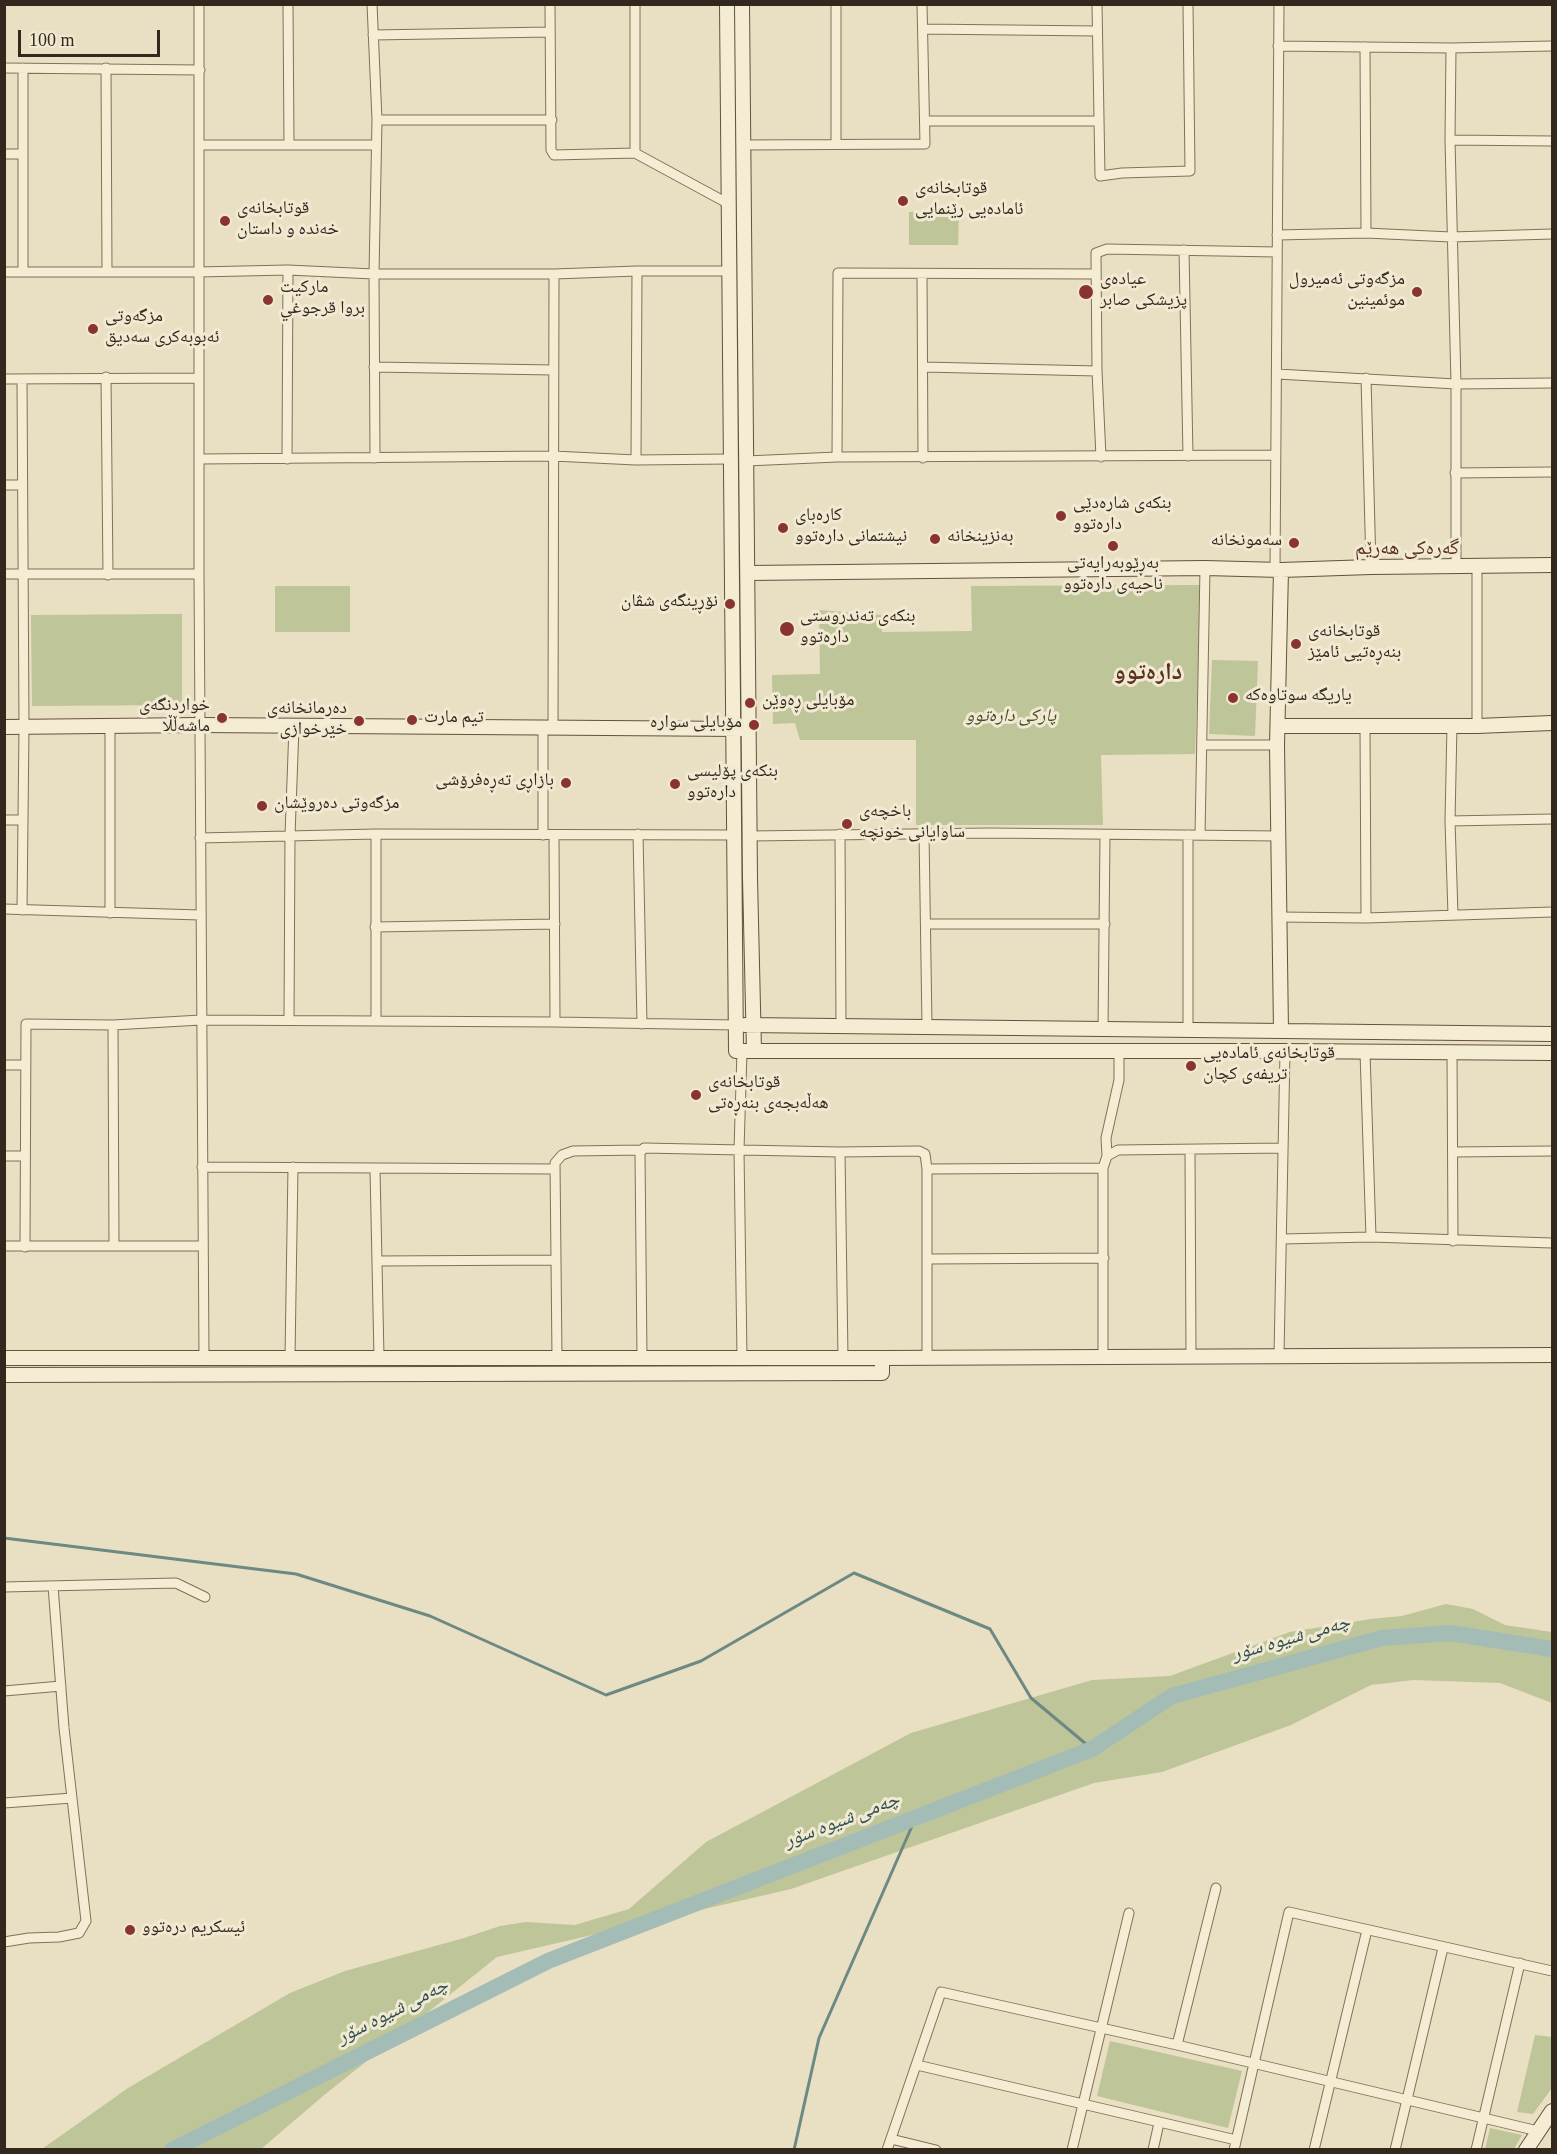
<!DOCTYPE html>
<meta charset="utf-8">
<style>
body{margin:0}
#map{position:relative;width:1557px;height:2154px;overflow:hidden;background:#e9dfc2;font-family:Georgia,serif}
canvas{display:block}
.frame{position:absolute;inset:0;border:6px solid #32281e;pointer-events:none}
.scale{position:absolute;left:18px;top:30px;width:142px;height:27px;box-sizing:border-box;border:3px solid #32281e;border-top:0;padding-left:8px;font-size:18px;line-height:21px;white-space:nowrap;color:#32281e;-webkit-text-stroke:4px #f1e9d1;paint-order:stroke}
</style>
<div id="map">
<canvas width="1557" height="2154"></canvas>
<div class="frame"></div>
<div class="scale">100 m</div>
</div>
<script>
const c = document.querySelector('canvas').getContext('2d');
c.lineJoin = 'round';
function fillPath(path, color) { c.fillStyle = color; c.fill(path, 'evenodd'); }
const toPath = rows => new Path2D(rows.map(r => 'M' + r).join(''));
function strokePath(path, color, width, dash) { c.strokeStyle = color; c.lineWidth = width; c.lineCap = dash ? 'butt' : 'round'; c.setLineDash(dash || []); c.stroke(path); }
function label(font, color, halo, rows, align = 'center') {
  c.font = font + ' Georgia,"Noto Naskh Arabic",serif'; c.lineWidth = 6; c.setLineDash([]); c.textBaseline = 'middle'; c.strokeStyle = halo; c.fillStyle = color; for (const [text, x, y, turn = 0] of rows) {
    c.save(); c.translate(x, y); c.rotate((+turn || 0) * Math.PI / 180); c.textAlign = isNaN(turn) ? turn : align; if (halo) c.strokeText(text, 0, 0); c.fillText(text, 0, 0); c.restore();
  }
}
const green = toPath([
 [909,212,959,213,958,245,909,245],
 [1201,585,1195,754,1101,755,1103,825,916,825,916,740,800,740,795,723,773,724,772,675,820,674,819,610,882,615,882,632,972,631,971,586],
 [275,586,350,586,350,632,275,632],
 [182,614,182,705,32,706,31,615],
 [1212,660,1258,661,1255,736,1209,734],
 [1446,1604,1473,1609,1505,1625,1552,1632,1552,1703,1500,1683,1413,1680,1371,1685,1291,1725,1162,1772,1094,1783,791,1889,497,1957,323,2096,261,2149,42,2149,128,2088,290,1993,345,1971,464,1938,500,1926,526,1922,575,1925,629,1909,706,1842,911,1733,1092,1680,1170,1676,1290,1632,1371,1619,1402,1616],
 [1535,2035,1552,2037,1552,2088,1533,2114,1517,2112],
 [1110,2041,1242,2071,1228,2128,1097,2096],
 [1490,2128,1522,2135,1514,2149,1485,2149]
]);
const stream = toPath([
 [4,1538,296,1574,430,1616,606,1695,701,1661,854,1573,990,1629,1031,1698,1092,1749],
 [794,2150,819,2038,916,1817]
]);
const river = toPath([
 [172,2150,548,1961,1092,1749,1172,1696,1382,1638,1450,1633,1552,1649]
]);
const street = toPath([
 [199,4,199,574,204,1357],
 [288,4,289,145],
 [372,4,377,120,374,274,375,458],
 [550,4,551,150,554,155,635,153,729,204],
 [836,4,836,144],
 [1097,4,1100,176,1122,173,1190,171,1188,4],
 [923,29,1097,31],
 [373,35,549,32],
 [1278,46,1451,48,1552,46],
 [1365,47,1366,233],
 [1451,48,1450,140,1456,384,1456,567],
 [4,68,200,70],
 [23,68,23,272],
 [106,68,107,272],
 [377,120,552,120],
 [925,121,1098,121],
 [1450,140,1552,141],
 [200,145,376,145],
 [743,145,925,144,922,4],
 [635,153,635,4],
 [4,154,22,154],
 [1277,235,1366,233,1451,237,1552,234],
 [1184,250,1188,456],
 [4,272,198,272,288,270,374,274,554,274,637,271,730,271],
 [922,274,923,458],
 [374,367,553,370],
 [923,367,1097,371],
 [1277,374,1456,384,1552,383],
 [106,377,108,575],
 [1366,378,1371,567],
 [4,379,199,378],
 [837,457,838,273,1096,274],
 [1101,457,1097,371,1096,253,1107,249,1277,252],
 [199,459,553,456,636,460,730,459],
 [287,459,288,270],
 [636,460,637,271],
 [746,461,837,457,1276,455],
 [1455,473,1552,472],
 [4,485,22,485],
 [1275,570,1279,4],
 [4,574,199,574],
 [1452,725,1450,821,1453,915],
 [110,726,110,913],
 [553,726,554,274],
 [1365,726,1366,918],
 [1477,726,1477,566],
 [1202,745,1277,745],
 [4,820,22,820],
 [1450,821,1552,819],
 [924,833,927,1026],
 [376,834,376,1020],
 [638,834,642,1024],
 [840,834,841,1027],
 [543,835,543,726],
 [554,835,555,1022],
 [1200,835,1205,568],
 [749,836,990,833,1278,836],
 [200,838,376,834,734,835],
 [4,909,200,915],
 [22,910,24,727,22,379],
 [1279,917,1366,918,1552,912],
 [926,924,1105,924],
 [375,927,555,924],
 [289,1020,290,835,294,727],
 [113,1025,114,1246],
 [1103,1030,1105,835],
 [1188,1030,1188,835],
 [742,1051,739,1150,742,1358],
 [1365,1052,1371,1237],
 [1452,1052,1453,1241],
 [4,1065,25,1065],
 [1190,1151,1191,1356],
 [840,1152,843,1358],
 [1453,1152,1552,1151],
 [4,1156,25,1156],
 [1107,1156,1106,1138,1119,1080,1119,1052],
 [202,1167,553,1169],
 [375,1169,379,1357],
 [927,1169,1103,1168],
 [1282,1239,1371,1237,1552,1243],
 [4,1246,203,1246],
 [25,1247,26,1024,113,1025,201,1020,555,1022,736,1025],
 [928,1259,1104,1258],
 [377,1261,555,1260],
 [1279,1355,1285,1051],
 [290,1357,293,1167],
 [1103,1357,1103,1168,1107,1156,1118,1150,1282,1148],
 [557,1358,555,1163,562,1155,573,1151,641,1150],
 [642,1358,640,1153,644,1148,840,1152,919,1151,925,1154,927,1169,927,1358],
 [4,1587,176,1583,205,1597],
 [4,1691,61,1686],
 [4,1803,72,1798],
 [4,1942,29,1938,59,1937,79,1933,86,1921,64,1728,53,1586],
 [1177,2045,1216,1888],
 [917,2065,1236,2140],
 [891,2139,936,2150],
 [887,2150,941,1992,1177,2045,1538,2131],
 [1072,2150,1129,1913],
 [1153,2150,1159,2123],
 [1234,2150,1289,1912,1552,1971],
 [1314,2150,1367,1930],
 [1395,2150,1443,1948],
 [1476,2150,1520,1963]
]);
const secondary = toPath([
 [727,4,736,1051,1285,1051,1552,1053],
 [742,4,750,878,754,1051],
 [1281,570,1277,745,1281,1031],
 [748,573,1205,568,1281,570,1371,567,1552,565],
 [1278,726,1477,726,1552,723],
 [4,727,200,725,741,729],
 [745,1025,1552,1034],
 [4,1358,882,1358,1552,1355],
 [4,1375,882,1373,882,1358],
 [1526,2150,1552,2111]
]);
const markers = [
 [903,201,6,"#893432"],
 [225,221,6,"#893432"],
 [1086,292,8,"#893432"],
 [1417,292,6,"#893432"],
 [268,300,6,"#893432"],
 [93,329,6,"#893432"],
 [1061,516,6,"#893432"],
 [783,528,6,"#893432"],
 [935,539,6,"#893432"],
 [1294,543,6,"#893432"],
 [1113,546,6,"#893432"],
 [730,604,6,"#893432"],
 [787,629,8,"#893432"],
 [1296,644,6,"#893432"],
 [1233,698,6,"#893432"],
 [750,703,6,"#893432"],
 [222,718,6,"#893432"],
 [412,720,6,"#893432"],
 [359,721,6,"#893432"],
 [754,725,6,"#893432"],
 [566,783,6,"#893432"],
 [675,784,6,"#893432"],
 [262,806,6,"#893432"],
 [847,824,6,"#893432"],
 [1191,1066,6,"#893432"],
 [696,1095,6,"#893432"],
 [130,1930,6,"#893432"]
];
const poiNames = [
 ["قوتابخانەی",915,191],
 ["ئامادەیی رێنمایی",915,212],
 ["قوتابخانەی",237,211],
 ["خەندە و داستان",237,232],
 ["عیادەی",1100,282],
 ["پزیشکی صابر",1100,303],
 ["مزگەوتی ئەمیرول",1405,282,"right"],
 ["موئمینین",1405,303,"right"],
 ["ماركيت",280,290],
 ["بروا قرجوغي",280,311],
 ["مزگەوتی",105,319],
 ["ئەبوبەکری سەدیق",105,340],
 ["بنکەی شارەدێی",1073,506],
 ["دارەتوو",1073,527],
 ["کارەبای",795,518],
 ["نیشتمانی دارەتوو",795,539],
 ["بەنزینخانە",947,539],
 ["سەمونخانە",1282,543,"right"],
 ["بەڕێوبەرایەتی",1113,566,"center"],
 ["ناحیەی دارەتوو",1113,587,"center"],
 ["نۆڕینگەی شڤان",718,604,"right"],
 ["بنکەی تەندروستی",800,619],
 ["دارەتوو",800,640],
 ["قوتابخانەی",1308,634],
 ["بنەڕەتیی ئامێز",1308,655],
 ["یاریگە سوتاوەکە",1245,698],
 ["مۆبایلی ڕەوێن",762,703],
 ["خواردنگەی",210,708,"right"],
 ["ماشەڵڵا",210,729,"right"],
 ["دەرمانخانەی",347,711,"right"],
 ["خێرخوازی",347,732,"right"],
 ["تیم مارت",424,720],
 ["مۆبایلی سوارە",742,725,"right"],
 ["بنکەی پۆلیسی",687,774],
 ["دارەتوو",687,795],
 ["بازاڕی تەڕەفرۆشی",554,783,"right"],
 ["مزگەوتی دەروێشان",274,806],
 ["باخچەی",859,814],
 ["ساوایانی خونچە",859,835],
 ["قوتابخانەی ئامادەیی",1203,1056],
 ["تریفەی کچان",1203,1077],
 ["قوتابخانەی",708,1085],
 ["هەڵەبجەی بنەڕەتی",708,1106],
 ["ئیسکریم درەتوو",142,1930]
];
const parkNames = [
 ["پارکی دارەتوو",1011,719]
];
const neighbourhoodNames = [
 ["گەرەکی هەرێم",1407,551]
];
const waterNames = [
 ["چەمی شیوە سۆر",1292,1641,-16],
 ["چەمی شیوە سۆر",843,1823,-21],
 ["چەمی شیوە سۆر",394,2014,-27]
];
const districtNames = [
 ["دارەتوو",1148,676]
];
fillPath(green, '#bec598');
strokePath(stream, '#6c8983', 3);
strokePath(river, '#a4bcb6', 16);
strokePath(street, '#81705b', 11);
strokePath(secondary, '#62523e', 16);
strokePath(street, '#f5ecd4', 9);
strokePath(secondary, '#f5ecd4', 14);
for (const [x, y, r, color] of markers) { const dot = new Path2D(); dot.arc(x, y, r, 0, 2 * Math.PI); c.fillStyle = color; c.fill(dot); strokePath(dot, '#f1e9d1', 2); }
label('18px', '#32281e', '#f1e9d1', poiNames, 'left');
label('italic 18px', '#414c27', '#f1e9d1', parkNames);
label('20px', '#5a3022', '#f1e9d1', neighbourhoodNames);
label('italic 20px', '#2f504f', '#f1e9d1', waterNames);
label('bold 24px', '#5a3022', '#f1e9d1', districtNames);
</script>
